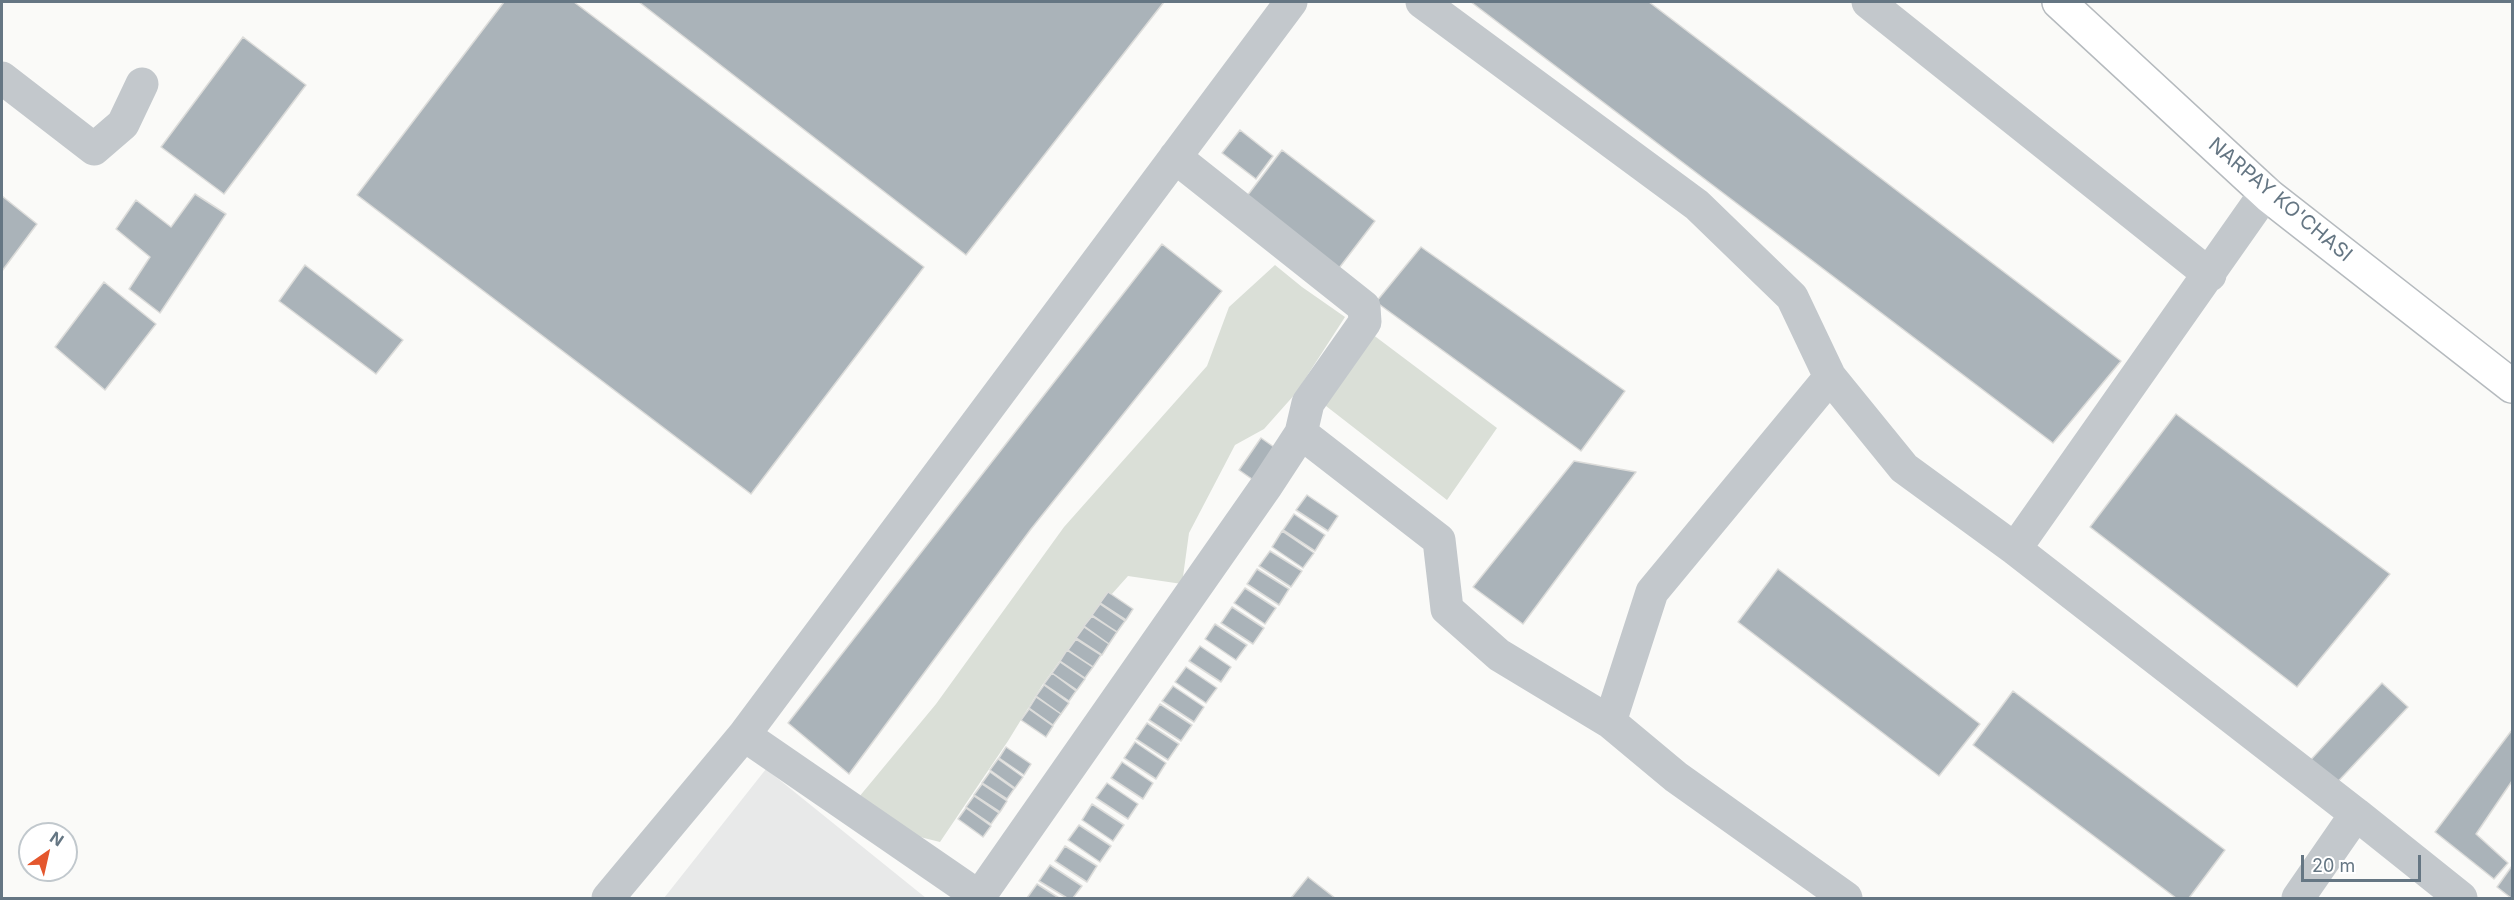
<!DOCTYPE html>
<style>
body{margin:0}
#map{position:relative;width:2514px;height:900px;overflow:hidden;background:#fafaf8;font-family:Inter,sans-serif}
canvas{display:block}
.frame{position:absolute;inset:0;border:3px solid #657683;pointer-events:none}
.north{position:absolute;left:18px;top:822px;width:60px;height:60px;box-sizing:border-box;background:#fff;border:2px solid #c1c8cd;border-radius:50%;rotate:34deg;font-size:16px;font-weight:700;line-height:24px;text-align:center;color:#657683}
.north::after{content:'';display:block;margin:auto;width:21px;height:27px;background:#e4572e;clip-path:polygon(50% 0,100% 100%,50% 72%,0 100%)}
.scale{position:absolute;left:2301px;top:855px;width:120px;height:27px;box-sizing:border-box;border:3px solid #657683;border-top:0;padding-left:8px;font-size:18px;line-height:21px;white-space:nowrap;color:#657683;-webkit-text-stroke:4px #fff;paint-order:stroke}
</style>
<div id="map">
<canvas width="2514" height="900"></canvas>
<div class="frame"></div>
<div class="north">N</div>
<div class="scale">20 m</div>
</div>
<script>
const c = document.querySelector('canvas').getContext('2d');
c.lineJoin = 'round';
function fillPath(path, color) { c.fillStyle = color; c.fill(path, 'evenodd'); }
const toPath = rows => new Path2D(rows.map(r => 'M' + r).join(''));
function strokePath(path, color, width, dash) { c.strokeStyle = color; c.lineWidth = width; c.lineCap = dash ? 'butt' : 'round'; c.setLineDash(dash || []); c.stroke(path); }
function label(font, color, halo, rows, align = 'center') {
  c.font = font + ' Inter,sans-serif'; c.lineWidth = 6; c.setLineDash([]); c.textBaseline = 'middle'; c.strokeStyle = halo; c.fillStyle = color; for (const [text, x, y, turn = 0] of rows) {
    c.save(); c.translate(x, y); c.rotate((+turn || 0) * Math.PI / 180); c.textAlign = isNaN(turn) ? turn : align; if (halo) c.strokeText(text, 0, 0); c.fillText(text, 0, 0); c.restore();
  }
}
const built = toPath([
 [766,769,926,898,664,898]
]);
const green = toPath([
 [1275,265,1302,287,1345,317,1296,393,1264,429,1235,445,1189,533,1182,584,1128,576,1094,614,1043,684,1008,741,940,842,920,837,854,803,936,704,1064,527,1207,366,1229,307],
 [1368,331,1497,428,1447,500,1317,399]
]);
const building = toPath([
 [504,2,574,2,924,267,751,494,357,195,504,2],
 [639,2,1164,2,966,255,639,2],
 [1471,2,1649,2,2121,361,2053,443,1471,2],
 [243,37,306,85,224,194,161,147,243,37],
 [1240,130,1273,156,1256,179,1222,153,1240,130],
 [1282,150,1375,221,1336,272,1244,200,1282,150],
 [195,194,226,214,160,313,129,289,150,257,116,229,136,200,171,227,195,194],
 [2,196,37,224,2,271,2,196],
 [1162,244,1222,291,1031,529,849,774,788,723,1162,244],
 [1421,247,1625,391,1581,451,1376,302,1421,247],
 [305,265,403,340,376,374,279,301,305,265],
 [104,282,156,324,105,390,55,347,104,282],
 [2176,414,2390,574,2297,687,2090,527,2176,414],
 [1261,438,1281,452,1259,484,1239,470,1261,438],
 [1574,461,1636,472,1523,624,1473,587,1574,461],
 [1307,495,1338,516,1328,531,1296,510,1307,495],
 [1294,514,1325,535,1315,551,1283,530,1294,514],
 [1282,531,1314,553,1303,568,1272,547,1282,531],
 [1270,551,1302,571,1291,587,1259,566,1270,551],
 [1257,569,1289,589,1279,605,1247,584,1257,569],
 [1778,569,1980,724,1939,776,1738,622,1778,569],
 [1245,588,1276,608,1265,624,1234,603,1245,588],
 [1108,592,1133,609,1126,620,1100,603,1108,592],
 [1100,604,1125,621,1117,632,1092,615,1100,604],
 [1232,607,1264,628,1253,644,1221,623,1232,607],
 [1092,616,1117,632,1109,644,1084,626,1092,616],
 [1215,624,1247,645,1236,660,1205,639,1215,624],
 [1084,627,1109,644,1102,655,1076,638,1084,627],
 [1076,639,1101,655,1093,667,1068,650,1076,639],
 [1200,646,1231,667,1221,682,1189,661,1200,646],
 [1067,650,1093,667,1085,678,1060,661,1067,650],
 [1060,662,1085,679,1077,690,1052,673,1060,662],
 [1186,667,1217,688,1206,703,1175,682,1186,667],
 [1052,673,1076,691,1069,701,1044,684,1052,673],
 [2382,683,2408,707,2330,790,2305,766,2382,683],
 [1044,685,1069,703,1061,714,1036,696,1044,685],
 [1173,686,1204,707,1194,722,1162,701,1173,686],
 [2013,691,2225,850,2189,898,2176,898,1973,745,2013,691],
 [1036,697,1061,714,1053,725,1029,708,1036,697],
 [1160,704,1192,725,1181,741,1149,720,1160,704],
 [1029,709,1053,726,1046,737,1021,720,1029,709],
 [1147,723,1179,744,1168,760,1136,739,1147,723],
 [2512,730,2512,781,2476,834,2508,863,2494,879,2435,832,2512,730],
 [1135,742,1166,763,1156,779,1124,758,1135,742],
 [1006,747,1031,764,1024,775,999,758,1006,747],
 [998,759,1023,777,1015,788,990,770,998,759],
 [1122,762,1153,783,1143,799,1111,778,1122,762],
 [990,772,1014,789,1007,799,982,783,990,772],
 [1107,783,1138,804,1128,819,1096,798,1107,783],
 [982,784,1007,801,1000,812,974,795,982,784],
 [974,796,999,813,991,824,966,807,974,796],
 [1092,804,1124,825,1113,841,1082,820,1092,804],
 [966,808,991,826,983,837,958,819,966,808],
 [1079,825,1111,846,1100,862,1068,840,1079,825],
 [1065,846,1097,866,1087,882,1055,861,1065,846],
 [1050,865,1082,886,1073,898,1067,898,1039,881,1050,865],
 [2512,866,2512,898,2511,898,2497,887,2512,866],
 [1308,877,1335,898,1291,898,1308,877],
 [1037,884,1059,898,1027,898,1037,884]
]);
const minor = toPath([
 [1422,2,1697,205,1792,297,1830,377],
 [1868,2,2210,275],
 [2,78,94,149,123,124,142,84],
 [1175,157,1364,307,1365,322,1308,403,1301,433],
 [2015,549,2356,814,2298,898],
 [744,735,981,898],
 [2356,814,2461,898],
 [979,897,1267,485,1301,433,1439,540,1447,609,1499,655,1610,722],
 [608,898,744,735,1291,2],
 [1846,898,1676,777,1610,722,1652,592,1830,377,1904,468,2015,549,2266,192]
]);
const major = toPath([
 [2059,2,2269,196,2512,386]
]);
const streetNames = [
 ["NARPAY KO'CHASI",2280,200,40]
];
fillPath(built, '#e8e9e9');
fillPath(green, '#dadfd7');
fillPath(building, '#aab3b9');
strokePath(building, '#dcdcda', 1.5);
strokePath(major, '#b5babe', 36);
strokePath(minor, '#c3c8cc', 33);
strokePath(major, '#fff', 33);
label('20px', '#657683', '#fff', streetNames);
</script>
